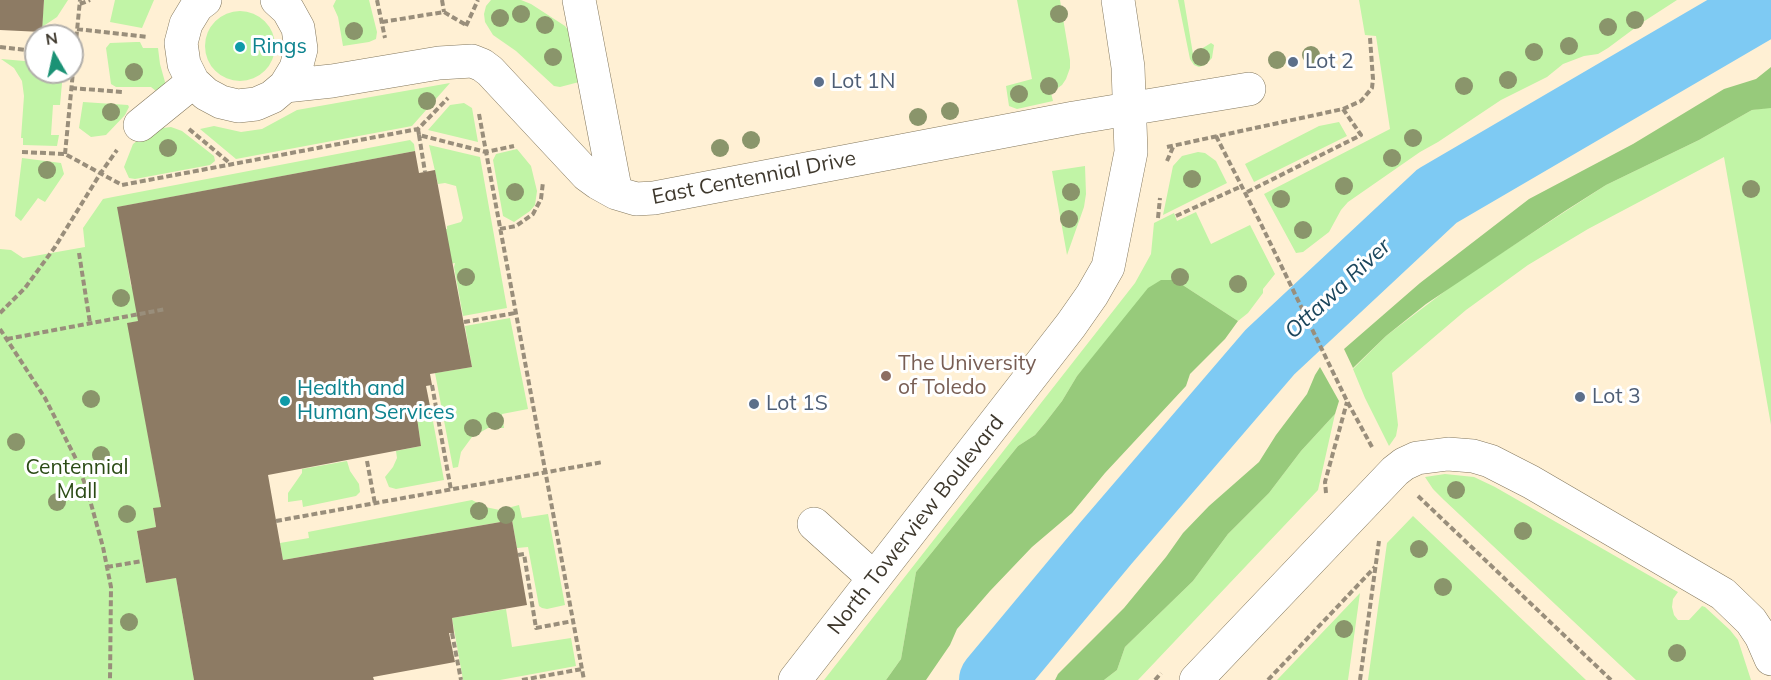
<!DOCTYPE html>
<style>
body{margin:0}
#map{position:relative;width:1771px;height:680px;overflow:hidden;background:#fff0d4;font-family:Mulish,sans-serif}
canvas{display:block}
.north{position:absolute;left:24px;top:24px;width:60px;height:60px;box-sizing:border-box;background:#fff;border:2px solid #b2afab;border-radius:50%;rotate:351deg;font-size:16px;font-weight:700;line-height:24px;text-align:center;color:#3e382d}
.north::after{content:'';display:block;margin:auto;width:21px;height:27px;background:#1b9275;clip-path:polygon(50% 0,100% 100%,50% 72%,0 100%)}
</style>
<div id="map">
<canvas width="1771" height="680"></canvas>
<div class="north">N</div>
</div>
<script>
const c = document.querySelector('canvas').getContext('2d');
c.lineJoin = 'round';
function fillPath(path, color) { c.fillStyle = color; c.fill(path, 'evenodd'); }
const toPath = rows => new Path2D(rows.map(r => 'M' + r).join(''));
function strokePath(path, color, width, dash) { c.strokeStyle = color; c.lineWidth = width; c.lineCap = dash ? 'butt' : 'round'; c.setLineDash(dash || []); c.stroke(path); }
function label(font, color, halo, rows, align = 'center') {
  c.font = font + ' Mulish,sans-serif'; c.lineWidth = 6; c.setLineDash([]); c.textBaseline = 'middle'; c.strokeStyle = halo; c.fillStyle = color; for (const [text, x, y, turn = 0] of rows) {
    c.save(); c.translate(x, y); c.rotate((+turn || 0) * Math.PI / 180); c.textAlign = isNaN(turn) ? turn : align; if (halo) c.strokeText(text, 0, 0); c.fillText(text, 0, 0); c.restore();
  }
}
const green = toPath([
 [44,0,68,0,57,17,42,27],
 [115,0,154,0,142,28,110,22],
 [336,0,369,0,377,32,376,39,369,42,343,46,338,17,333,6],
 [491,0,521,0,531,4,565,26,569,31,579,82,560,87,554,86,516,51,493,35,485,22,484,14,486,6],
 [1017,0,1060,0,1070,60,1070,68,1066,79,1062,85,1051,93,1053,101,1017,109,1009,106,1006,86,1032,79],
 [1178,0,1184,0,1193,54,1211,43,1214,45,1212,58,1205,65,1199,67,1194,65,1190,59],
 [1359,0,1677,0,1643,22,1608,48,1598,54,1584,56,1563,64,1547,77,1501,100,1438,142,1420,152,1348,202,1341,210,1329,232,1303,252,1296,253,1264,194,1390,129,1376,36,1365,35],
 '205 46a35 35 0 1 1 70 0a35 35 0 1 1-70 0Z',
 [136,42,140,42,143,48,158,48,160,64,165,82,165,87,161,95,151,87,116,87,111,84,106,48,110,43],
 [1,59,36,62,36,72,63,72,60,105,53,105,51,135,59,135,57,146,23,145,23,138,21,138,24,96,22,81,14,68],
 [450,83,412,126,236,159,200,129,214,126,241,132,262,129,297,110],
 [83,102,128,105,129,107,125,115,106,135,91,137,79,128],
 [464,103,472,108,478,142,428,130,450,105],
 [1771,107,1771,425,1724,157,1588,229,1528,265,1466,310,1392,373,1398,425,1396,436,1389,446,1365,398,1353,369,1386,336,1457,282,1606,185,1699,140,1752,110],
 [1339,122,1347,136,1254,182,1245,164,1319,126],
 [171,127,182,131,214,156,215,161,210,165,135,179,129,178,124,167,133,144,142,137,163,128],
 [410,140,414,144,415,151,118,207,131,286,167,316,128,323,161,507,153,509,156,527,137,532,146,583,176,578,194,680,0,680,0,249,11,250,23,258,85,247,83,228,103,199,113,197],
 [429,145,480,157,507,308,463,316,454,267,455,263,438,266,442,229,447,229,447,226,461,222,463,218,456,186,445,183,438,184],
 [517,149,531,166,537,191,535,205,530,211,514,222,503,216,493,160,496,154],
 [1198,152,1205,153,1216,161,1227,183,1163,215,1173,166,1182,156],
 [22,158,61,163,64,174,45,202,38,198,21,221,15,216],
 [1085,166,1086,194,1084,207,1067,255,1052,171],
 [1196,212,1211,244,1250,225,1275,274,1263,289,1263,293,1248,313,1238,321,1175,280,1107,341,1077,376,1062,401,1045,423,1035,435,1018,446,916,572,901,659,886,680,824,680,1135,283,1151,254,1154,223,1174,213,1177,221],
 [510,318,528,409,502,414,504,428,488,428,472,437,461,452,458,467,453,468,435,373,472,367,465,326],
 [1335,414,1318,490,1138,680,1104,680,1117,670,1125,647,1193,581,1228,534,1269,493,1301,451],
 [432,416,444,480,396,489,389,487,385,477,393,467,397,458,396,451,421,446,417,418],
 [347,461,350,471,359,484,360,492,356,496,303,507,302,500,288,502,288,493,302,473,302,469],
 [1445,474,1474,477,1495,487,1678,592,1673,599,1672,607,1674,615,1678,620,1689,620,1702,606,1705,607,1730,630,1738,640,1751,680,1636,680,1444,500,1433,489,1425,477],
 [472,500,485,507,500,510,519,505,522,518,548,514,565,605,547,609,542,608,539,606,528,547,517,548,512,520,283,560,280,543,309,538,308,532],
 [1413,516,1586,680,1368,680,1387,543],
 [1360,593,1348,680,1277,680],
 [506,609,512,647,571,638,576,666,500,680,463,680,452,618]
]);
const forest = toPath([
 [1771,67,1771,108,1752,110,1699,140,1606,185,1565,211,1426,304,1386,336,1353,368,1344,349,1420,283,1529,199,1633,144,1724,89,1756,79],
 [1161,280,1175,280,1238,321,1225,339,1190,374,1186,386,1105,473,1072,513,1032,547,990,591,957,629,950,645,926,680,886,680,901,659,916,572,1018,446,1035,435,1045,423,1062,401,1077,376,1148,288],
 [1320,367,1339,401,1335,414,1301,451,1269,493,1228,534,1193,581,1125,647,1117,670,1104,680,1055,680,1058,674,1124,608,1166,557,1183,533,1209,506,1259,462,1276,435,1307,394,1315,375]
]);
const river = toPath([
 [992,680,1106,543,1270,352,1437,196,1771,1]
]);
const building = toPath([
 [0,0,44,0,42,32,0,30],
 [415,151,419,173,435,170,472,367,430,374,432,385,426,386,432,416,417,418,421,446,268,475,283,560,512,520,527,605,452,618,454,633,449,633,455,662,373,677,374,680,194,680,176,578,146,583,137,531,156,527,153,508,161,507,127,323,138,321,117,207]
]);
const path = toPath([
 [377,0,385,38],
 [442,0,444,12],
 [80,4,90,0],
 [382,22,444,12,466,25],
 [466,26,478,0],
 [77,29,148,37],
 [0,47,36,51],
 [71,88,123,92],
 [1343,109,1361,101,1372,88,1373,79,1370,38],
 [479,114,584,680],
 [189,129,232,165],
 [418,129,419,135,486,152,514,146],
 [419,135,425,172],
 [1216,136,1260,222,1347,401,1372,447],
 [1167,147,1343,109,1361,135,1245,193],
 [22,152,65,154,122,185,418,129,448,98],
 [65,154,80,0],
 [1167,161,1174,145],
 [1176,216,1242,186],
 [1158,218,1160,198],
 [500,229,516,226,533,214,541,199,543,182],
 [79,253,90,323],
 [0,313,25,288,55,247,100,174,117,150],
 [464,322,515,313],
 [0,329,45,398,76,459,88,493,103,547,111,587,110,680],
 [7,339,166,309],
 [432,385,451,490],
 [367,461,375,504],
 [1326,493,1325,482,1347,402],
 [1418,496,1611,680],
 [276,521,603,462],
 [518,555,524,554,536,628,573,621],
 [107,567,142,561],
 [452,633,461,680],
 [522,680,582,669],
 [1155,680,1161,673],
 [1268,680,1375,567],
 [1360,680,1379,541]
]);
const minor = toPath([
 [205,0,197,6,186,24,181,43,184,64,193,82,206,94,221,102,238,106,256,104,272,97,285,86,296,68,301,49,298,28,288,10,277,0],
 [579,0,616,193],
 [285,86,332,81,439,63,472,61,482,65,490,71,587,175,598,183,616,193,636,199,654,198,1074,118,1249,89],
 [140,125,193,82],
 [814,524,874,578],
 [795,680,1071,325,1092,295,1108,267,1131,152,1128,67,1118,0],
 [1196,680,1395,471,1404,464,1417,458,1448,454,1473,456,1490,461,1531,482,1723,594,1751,621,1761,636,1771,659]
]);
const trees = [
 [521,14],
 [1059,14],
 [500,18],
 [1635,20],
 [545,25],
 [1608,27],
 [354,31],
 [1569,46],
 [1534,52],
 [1311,55],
 [553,57],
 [1201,57],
 [1277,60],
 [134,72],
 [1508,80],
 [1049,86],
 [1464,86],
 [1019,94],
 [427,101],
 [950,111],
 [111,112],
 [918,117],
 [1413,138],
 [751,140],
 [168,148],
 [720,148],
 [1392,158],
 [47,170],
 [1192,179],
 [1344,186],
 [1751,189],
 [515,192],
 [1071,192],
 [1281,199],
 [1069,219],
 [1303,230],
 [466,277],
 [1180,277],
 [1238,284],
 [121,298],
 [91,399],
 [495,421],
 [473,428],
 [16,442],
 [101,455],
 [1456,490],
 [57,502],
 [479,511],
 [127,514],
 [506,515],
 [1523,531],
 [1419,549],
 [1443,587],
 [129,622],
 [1344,629],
 [1677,653]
];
const markers = [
 [240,47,6,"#0f9aa8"],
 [1293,62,6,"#5c6f8a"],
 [819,82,6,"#5c6f8a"],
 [886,376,6,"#8d6e63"],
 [1580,397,6,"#5c6f8a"],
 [285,401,6,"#0f9aa8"],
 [754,404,6,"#5c6f8a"]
];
const cultureNames = [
 ["Rings",252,47],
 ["Health and",297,389],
 ["Human Services",297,413]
];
const serviceNames = [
 ["Lot 2",1305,62],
 ["Lot 1N",831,82],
 ["Lot 3",1592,397],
 ["Lot 1S",766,404]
];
const streetNames = [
 ["East Centennial Drive",754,178,-11],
 ["North Towerview Boulevard",916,525,-52]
];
const educationNames = [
 ["The University",898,364],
 ["of Toledo",898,388]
];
const parkNames = [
 ["Centennial",77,468],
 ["Mall",77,492]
];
const waterNames = [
 ["Ottawa River",1338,289,-43]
];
fillPath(green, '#c1f4a6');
fillPath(forest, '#97ca7b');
strokePath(river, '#7ecaf3', 66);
fillPath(building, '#8d7b64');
strokePath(minor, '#84785e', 34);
strokePath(path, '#998e7b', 4, [6, 3]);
strokePath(minor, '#fff', 33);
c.fillStyle = '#8a956b';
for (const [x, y] of trees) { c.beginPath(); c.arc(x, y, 9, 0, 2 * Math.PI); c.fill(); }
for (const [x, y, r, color] of markers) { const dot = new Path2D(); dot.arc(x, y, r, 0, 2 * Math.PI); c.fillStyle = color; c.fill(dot); strokePath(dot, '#fff', 2); }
label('21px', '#0d838f', '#fff', cultureNames, 'left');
label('21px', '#4e5e75', '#fff', serviceNames, 'left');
label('21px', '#3e382d', '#fff', streetNames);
label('21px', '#785e54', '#fff', educationNames, 'left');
label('21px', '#2b4b15', '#fff', parkNames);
label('italic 22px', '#1b465c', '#fff', waterNames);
</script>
